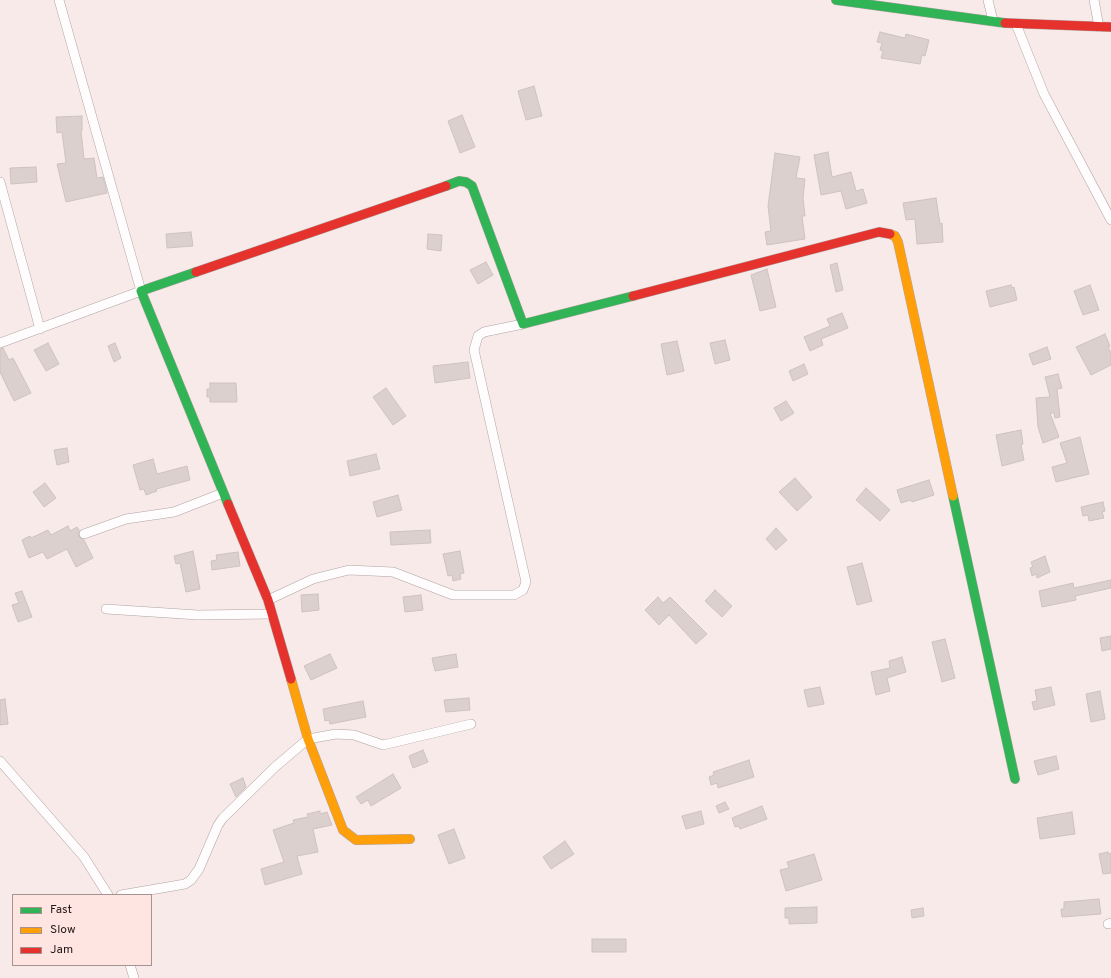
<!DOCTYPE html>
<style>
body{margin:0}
#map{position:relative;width:1111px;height:978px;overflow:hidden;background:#f8eae8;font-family:Overpass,sans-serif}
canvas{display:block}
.legend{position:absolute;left:12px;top:894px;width:140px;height:72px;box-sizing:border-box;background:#fee5e2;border:1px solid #a69391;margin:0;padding:5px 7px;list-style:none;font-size:12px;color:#231817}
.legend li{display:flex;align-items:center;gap:8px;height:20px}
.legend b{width:20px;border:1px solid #a69391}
</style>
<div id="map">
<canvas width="1111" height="978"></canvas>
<ul class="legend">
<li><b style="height:5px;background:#30b455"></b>Fast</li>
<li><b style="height:5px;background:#ff9f0a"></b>Slow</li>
<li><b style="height:5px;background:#e5322d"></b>Jam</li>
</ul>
</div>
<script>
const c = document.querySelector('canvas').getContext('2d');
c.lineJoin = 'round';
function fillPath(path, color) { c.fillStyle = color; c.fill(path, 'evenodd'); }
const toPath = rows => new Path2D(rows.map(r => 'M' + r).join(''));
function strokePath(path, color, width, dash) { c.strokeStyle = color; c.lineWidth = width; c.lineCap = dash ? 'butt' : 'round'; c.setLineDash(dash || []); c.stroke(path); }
const building = toPath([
 [880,32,905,38,906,34,929,40,925,56,922,55,920,64,881,58,883,51,880,50,882,43,877,42,880,32],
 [534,86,542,116,526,120,518,91,534,86],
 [462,115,475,147,460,153,448,121,462,115],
 [82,116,82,131,81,131,84,159,94,158,97,178,103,177,107,193,66,202,57,164,66,163,62,132,57,133,56,117,82,116],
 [828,152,832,177,851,172,856,191,863,189,867,203,846,209,841,191,821,195,814,155,828,152],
 [775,153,800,157,796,178,805,179,803,198,805,216,802,216,805,239,767,245,765,232,771,231,768,206,775,153],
 [36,167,37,182,11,184,10,168,36,167],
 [936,198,940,224,942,223,943,242,917,244,915,219,906,220,903,203,936,198],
 [191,232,193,246,167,248,166,234,191,232],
 [428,234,442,235,441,251,427,249,428,234],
 [486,262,493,275,478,284,470,270,486,262],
 [837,263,843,290,836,292,830,265,837,263],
 [767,269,776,307,760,311,751,275,767,269],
 [1011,285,1012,288,1014,287,1017,300,990,307,986,291,1011,285],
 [1090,285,1099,310,1083,315,1074,291,1090,285],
 [842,313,848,328,821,339,823,345,810,351,804,337,830,326,827,319,842,313],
 [1105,334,1110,346,1108,347,1111,353,1111,365,1091,375,1076,347,1105,334],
 [725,340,730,360,715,364,710,343,725,340],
 [677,341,684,371,667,375,661,344,677,341],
 [48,343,59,364,46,371,34,350,48,343],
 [115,343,121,358,114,362,108,346,115,343],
 [1047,347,1051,359,1033,365,1029,354,1047,347],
 [3,348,9,360,13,358,31,393,14,401,0,372,0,349,3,348],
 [468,362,470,378,435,383,433,366,468,362],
 [804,364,808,374,793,381,789,371,804,364],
 [1058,374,1062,388,1057,389,1060,417,1055,418,1054,413,1050,413,1059,437,1043,443,1038,427,1036,398,1050,397,1045,377,1058,374],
 [210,383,236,383,237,402,210,402,210,397,207,397,207,389,210,389,210,383],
 [386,388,406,416,393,425,373,397,386,388],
 [786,401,794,413,781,421,774,408,786,401],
 [1021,430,1023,444,1021,445,1024,460,1002,466,996,435,1021,430],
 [1080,437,1089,474,1056,482,1052,467,1067,463,1060,443,1080,437],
 [67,448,69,462,57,465,54,450,67,448],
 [376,454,380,469,350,476,347,461,376,454],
 [153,459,157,474,187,466,190,480,156,489,157,491,146,495,144,489,140,490,133,465,153,459],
 [795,478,812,497,797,511,779,492,795,478],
 [929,480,934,495,912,502,911,500,901,503,897,490,929,480],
 [45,483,56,498,44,507,33,492,45,483],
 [866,488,890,510,880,521,856,500,866,488],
 [398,495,402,510,377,517,373,502,398,495],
 [1103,502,1105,511,1102,512,1104,518,1089,521,1088,515,1083,516,1081,507,1103,502],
 [68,526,70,531,77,527,79,530,79,536,84,540,93,558,76,567,67,549,47,559,43,552,29,558,22,540,30,536,31,538,48,530,51,535,68,526],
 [776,528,787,540,776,550,766,539,776,528],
 [430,530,431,543,391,545,390,532,430,530],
 [193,551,200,589,186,592,180,563,176,564,174,556,193,551],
 [460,551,464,573,460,574,461,579,453,581,452,575,448,576,443,554,460,551],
 [238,552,240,566,212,570,211,561,217,560,216,555,238,552],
 [1045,556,1050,572,1037,578,1036,574,1032,576,1030,568,1033,567,1031,562,1045,556],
 [862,563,872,601,857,605,847,567,862,563],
 [1111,580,1111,588,1075,596,1076,600,1042,607,1039,591,1073,583,1074,588,1111,580],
 [715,590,732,606,722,617,705,601,715,590],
 [22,591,32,617,18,622,12,605,19,603,15,593,22,591],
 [318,594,319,610,302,612,301,595,318,594],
 [421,595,423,610,405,612,403,597,421,595],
 [658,597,663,603,670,597,707,634,696,644,669,615,659,625,645,610,658,597],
 [1111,636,1111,649,1102,651,1100,638,1111,636],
 [945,639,955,678,942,682,932,642,945,639],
 [330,654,337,668,311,680,304,666,330,654],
 [456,654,458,667,435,671,432,658,456,654],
 [902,657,906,672,887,678,890,691,876,695,871,672,890,668,889,661,902,657],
 [820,687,824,704,808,707,804,690,820,687],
 [1051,687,1055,705,1034,710,1032,702,1037,701,1035,690,1051,687],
 [1100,691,1105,719,1091,722,1086,694,1100,691],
 [469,698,470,710,446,712,444,700,469,698],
 [5,699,8,724,0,725,0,700,5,699],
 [363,701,366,717,330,724,329,720,325,721,323,709,363,701],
 [423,750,428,762,413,768,409,756,423,750],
 [1056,756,1059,769,1038,775,1034,761,1056,756],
 [749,760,754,777,718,788,717,783,711,785,709,777,714,775,713,772,749,760],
 [393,774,401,788,371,806,368,800,361,804,356,797,393,774],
 [243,778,246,787,236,797,230,784,243,778],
 [725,802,729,809,719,813,716,806,725,802],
 [762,806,767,819,740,829,739,826,735,827,732,818,762,806],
 [320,811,320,814,327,812,332,825,313,829,318,852,297,856,302,874,265,885,261,869,284,862,273,830,294,823,293,820,308,817,307,814,320,811],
 [701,811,704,824,686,829,682,816,701,811],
 [1072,812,1075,834,1040,839,1037,818,1072,812],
 [454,829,465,858,449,864,438,835,454,829],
 [565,841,574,854,551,869,543,857,565,841],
 [1108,852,1108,854,1111,853,1111,873,1103,874,1099,854,1108,852],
 [814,854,822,880,786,891,780,870,789,868,787,862,814,854],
 [1099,899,1101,914,1062,917,1061,909,1064,909,1064,902,1099,899],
 [817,907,817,923,789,924,789,918,785,918,785,908,817,907],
 [923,908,924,916,912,918,911,910,923,908],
 [592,939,626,939,626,952,592,952,592,939]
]);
const street = toPath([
 [988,0,993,21],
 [1094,0,1099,27],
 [1016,24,1044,94,1111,220],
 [0,182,40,329],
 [0,343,141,291,59,0],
 [84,534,126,519,174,512,223,493],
 [268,600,313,579,349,570,393,572,453,595,514,595,523,590,526,582,474,350,478,336,484,332,523,324],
 [106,609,198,615,272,614],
 [0,761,84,857,108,895],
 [121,895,185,884,191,880,199,869,218,825,223,818,275,767,308,739,336,734,354,735,383,745,471,724],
 [1108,924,1111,923],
 [130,965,134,978]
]);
const fast = toPath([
 [836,0,1005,23],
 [446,186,459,181,466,182,472,186,523,324,633,296],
 [196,272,141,291,228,504],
 [953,496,1015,779]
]);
const slow = toPath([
 [890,234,895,236,898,242,953,496],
 [291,679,308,739,343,830,356,840,410,839]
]);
const jam = toPath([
 [1005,23,1111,27],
 [196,272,446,186],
 [633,296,879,232,890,234],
 [228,504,268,600,291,679]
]);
fillPath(building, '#dcd0ce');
strokePath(building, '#cec2c0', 1);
strokePath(street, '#afa4a3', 10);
strokePath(fast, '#afa4a3', 10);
strokePath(slow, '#afa4a3', 10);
strokePath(jam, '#afa4a3', 10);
strokePath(street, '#fefcfc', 9);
strokePath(fast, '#30b455', 9);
strokePath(slow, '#ff9f0a', 9);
strokePath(jam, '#e5322d', 9);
</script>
